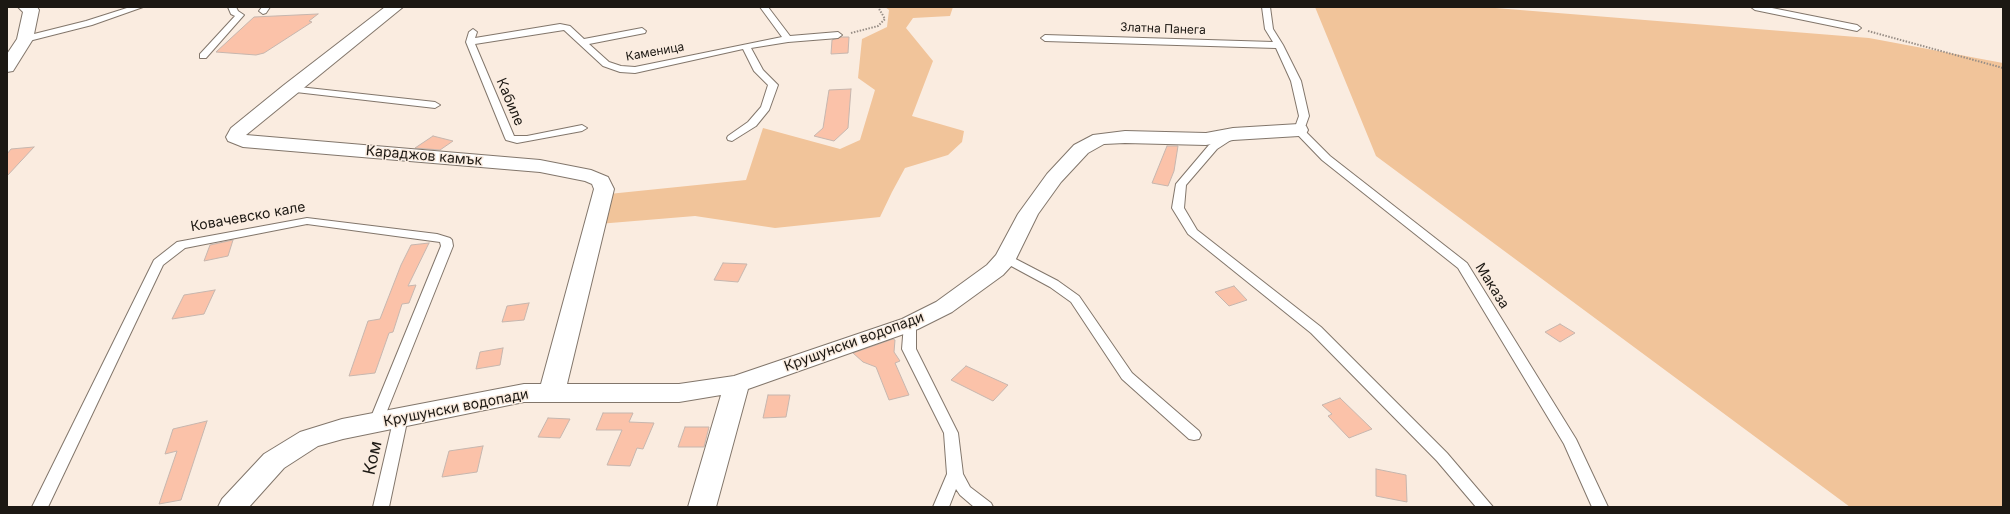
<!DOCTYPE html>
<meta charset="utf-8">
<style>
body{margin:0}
#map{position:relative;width:2010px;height:514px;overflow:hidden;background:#faece0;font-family:Inter,sans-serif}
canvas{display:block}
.frame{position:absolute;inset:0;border:8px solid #1c1813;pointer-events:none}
</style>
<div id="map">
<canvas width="2010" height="514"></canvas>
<div class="frame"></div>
</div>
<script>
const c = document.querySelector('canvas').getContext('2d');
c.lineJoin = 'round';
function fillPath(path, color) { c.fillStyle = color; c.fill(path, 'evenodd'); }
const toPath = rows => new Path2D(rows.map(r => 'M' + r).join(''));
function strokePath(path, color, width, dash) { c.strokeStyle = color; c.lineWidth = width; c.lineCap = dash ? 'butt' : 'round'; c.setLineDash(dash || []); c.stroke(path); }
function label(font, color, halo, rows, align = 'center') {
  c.font = font + ' Inter,sans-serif'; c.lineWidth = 3; c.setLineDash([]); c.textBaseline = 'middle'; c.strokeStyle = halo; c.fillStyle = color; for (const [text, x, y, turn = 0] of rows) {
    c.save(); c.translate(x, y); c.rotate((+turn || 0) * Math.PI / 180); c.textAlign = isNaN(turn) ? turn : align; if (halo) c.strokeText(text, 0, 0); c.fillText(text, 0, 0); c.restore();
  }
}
const green = toPath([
 [885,7,953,7,950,16,913,18,906,28,933,61,912,116,964,131,962,142,948,155,905,168,892,192,880,217,775,228,695,216,586,225,599,195,746,180,763,128,840,149,860,140,875,90,858,78,862,39,887,27,889,10],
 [1315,7,1483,7,1869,38,2003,63,2003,507,1850,507,1376,156]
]);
const building = toPath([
 [318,14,309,21,312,22,264,53,256,55,216,52,254,17,318,14],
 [841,37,849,37,848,53,831,54,832,40,841,37],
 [851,89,848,128,834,141,814,136,823,128,829,90,851,89],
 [433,136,453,141,440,150,415,148,433,136],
 [1167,146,1178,146,1174,171,1168,186,1152,183,1167,146],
 [34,147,7,176,7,154,11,149,34,147],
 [233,240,228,256,204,261,210,245,233,240],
 [429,243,408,286,416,285,409,303,402,304,393,332,389,333,375,373,349,376,368,321,380,319,401,265,411,245,429,243],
 [723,263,747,264,738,282,714,280,723,263],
 [1234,286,1247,300,1229,306,1215,292,1234,286],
 [215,290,204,314,172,319,184,295,215,290],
 [529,303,524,320,502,322,507,306,529,303],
 [1560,324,1575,333,1560,342,1545,332,1560,324],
 [893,339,895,340,894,352,900,361,895,363,909,395,889,400,876,367,863,362,853,353,893,339],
 [503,348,500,365,476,369,480,352,503,348],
 [966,366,1008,385,993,401,951,380,966,366],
 [768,395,790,395,786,417,763,418,768,395],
 [1340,398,1372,429,1349,438,1328,416,1332,414,1322,405,1340,398],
 [603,413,633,413,629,422,654,423,643,449,637,448,630,466,607,465,622,430,596,430,603,413],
 [548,418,570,419,560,438,538,437,548,418],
 [207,421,181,500,159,504,177,451,165,454,173,429,207,421],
 [685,427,709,427,704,447,678,447,685,427],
 [483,446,477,472,442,477,449,451,483,446],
 [1376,469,1406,475,1407,502,1376,496,1376,469]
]);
const path = toPath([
 [1868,31,2003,68],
 [851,33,878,26,885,19,878,7]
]);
const lane = toPath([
 [130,7,143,7,92,25,25,42,21,39,22,37,86,21,130,7],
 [228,7,236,7,238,11,244,15,206,58,200,58,200,54,235,16,231,14,228,7],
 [262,7,270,7,266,13,263,14,259,11,262,7],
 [760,7,768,7,790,36,838,32,842,35,838,38,788,42,751,48,763,70,778,85,769,110,756,126,732,141,728,140,727,138,728,136,748,122,761,107,768,85,754,71,743,49,635,73,620,72,603,66,564,30,475,44,514,136,527,136,582,125,587,128,582,131,517,143,506,140,505,138,466,42,469,32,473,29,477,32,475,38,560,24,570,26,584,39,642,28,646,31,645,33,589,44,609,62,621,66,635,67,782,37,760,7],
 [1262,7,1270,7,1273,29,1283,45,1301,81,1309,116,1304,130,1330,156,1467,263,1576,439,1608,507,1592,507,1564,444,1458,268,1322,160,1295,132,1294,130,1299,116,1291,81,1276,48,1045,41,1041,38,1045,35,1273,42,1265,29,1262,7],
 [1751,7,1767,7,1857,25,1861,28,1857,31,1755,10,1751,7],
 [290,86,435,102,440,105,435,108,287,91,287,87,290,86],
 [1233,131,1238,134,1237,136,1217,149,1186,185,1184,208,1197,230,1321,327,1447,453,1493,507,1476,507,1437,461,1311,333,1188,234,1172,208,1176,184,1209,145,1233,131],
 [307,218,437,234,450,238,452,240,453,246,381,426,376,427,371,426,369,422,441,246,440,242,307,224,185,248,163,265,48,507,32,507,154,260,177,242,307,218],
 [1006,254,1058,281,1079,296,1132,373,1199,431,1201,435,1199,439,1194,440,1189,439,1122,379,1071,302,1050,287,1002,261,1000,258,1006,254],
 [910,320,915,321,916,324,916,349,958,433,963,474,970,487,991,503,993,507,974,507,960,495,956,489,949,507,933,507,947,474,944,433,902,349,904,324,905,321,910,320],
 [401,412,406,413,408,417,389,507,373,507,394,417,396,413,401,412]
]);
const street = toPath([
 [18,7,37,7,39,10,33,39,13,71,7,72,7,54,17,39,23,12,18,7],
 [385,7,403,7,246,135,540,160,591,170,608,177,614,189,567,384,679,384,734,376,902,319,936,302,987,265,996,255,1018,214,1047,174,1074,145,1093,135,1125,131,1206,133,1233,128,1299,124,1306,126,1308,130,1306,134,1299,136,1233,140,1206,145,1125,143,1104,144,1088,153,1061,182,1038,214,1014,263,1003,275,952,312,918,329,748,389,716,507,688,507,721,395,679,402,524,402,343,439,318,446,284,468,249,507,218,507,222,499,264,454,300,432,342,419,524,384,541,384,594,189,592,184,585,181,540,172,243,147,228,141,226,137,231,128,284,85,385,7]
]);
const farStreetnames = [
 ["Златна Панега",1163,29,2],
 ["Каменица",655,52,-10]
];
const streetNames = [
 ["Кабиле",510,102,67],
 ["Караджов камък",424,156,5],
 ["Ковачевско кале",248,217,-10],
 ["Маказа",1492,286,58],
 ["Крушунски водопади",854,342,-20],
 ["Крушунски водопади",456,408,-11]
];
const nearStreetnames = [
 ["Ком",373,458,-77]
];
fillPath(green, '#f1c49a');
fillPath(building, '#fbc2a9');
strokePath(building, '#c6b6ae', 1);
strokePath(lane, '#82766b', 2);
strokePath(street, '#82766b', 2);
strokePath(path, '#988e86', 2, [1.5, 1.5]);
fillPath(lane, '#fff');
fillPath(street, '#fff');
label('12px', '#1c1813', '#faece0', farStreetnames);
label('14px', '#1c1813', '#faece0', streetNames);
label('17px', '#1c1813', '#faece0', nearStreetnames);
</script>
